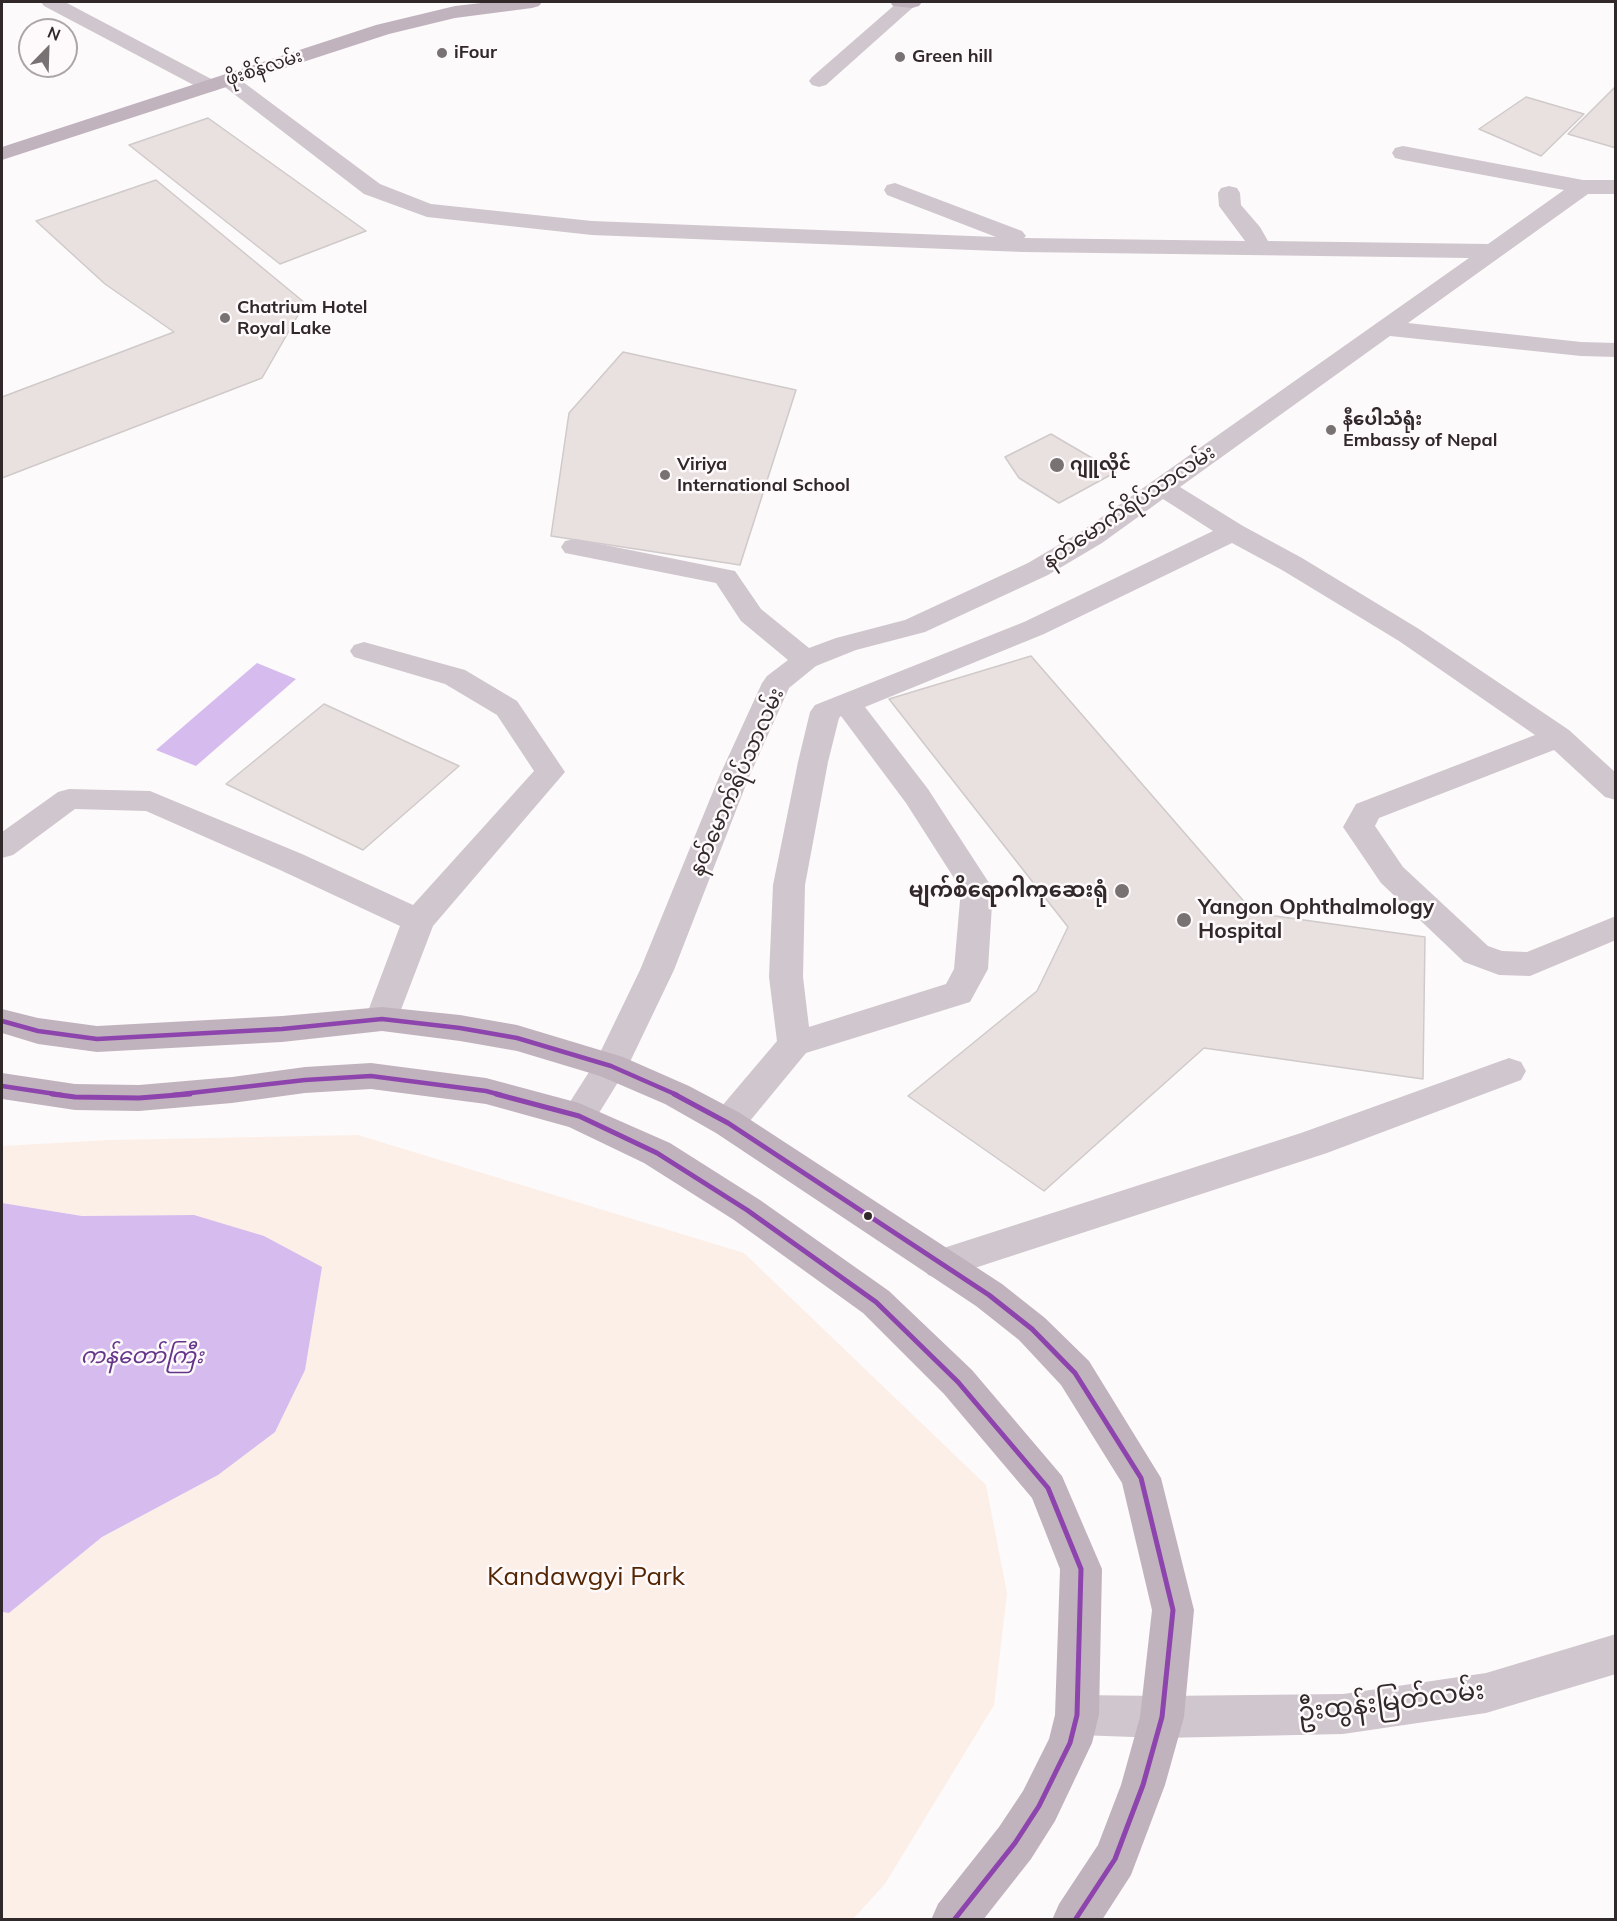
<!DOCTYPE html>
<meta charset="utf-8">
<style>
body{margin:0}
#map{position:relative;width:1617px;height:1921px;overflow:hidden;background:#fdfafb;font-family:Mulish,sans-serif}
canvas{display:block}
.frame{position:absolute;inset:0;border:3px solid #31282a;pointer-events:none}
.north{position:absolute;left:18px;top:18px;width:60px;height:60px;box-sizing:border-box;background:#fef9fb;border:2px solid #aca5a7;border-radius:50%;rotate:23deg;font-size:16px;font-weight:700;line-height:24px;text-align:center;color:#31282a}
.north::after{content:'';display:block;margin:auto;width:21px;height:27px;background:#787273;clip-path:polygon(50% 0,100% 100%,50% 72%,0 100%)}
</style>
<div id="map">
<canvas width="1617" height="1921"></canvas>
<div class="frame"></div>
<div class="north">N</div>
</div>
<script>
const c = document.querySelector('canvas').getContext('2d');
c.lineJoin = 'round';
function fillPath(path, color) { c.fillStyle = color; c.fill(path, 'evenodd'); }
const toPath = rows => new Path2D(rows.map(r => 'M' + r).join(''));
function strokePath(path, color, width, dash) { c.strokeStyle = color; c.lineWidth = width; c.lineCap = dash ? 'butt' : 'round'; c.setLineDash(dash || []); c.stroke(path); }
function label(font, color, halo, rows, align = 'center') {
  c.font = font + ' Mulish,"Noto Sans Myanmar",sans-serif'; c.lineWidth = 5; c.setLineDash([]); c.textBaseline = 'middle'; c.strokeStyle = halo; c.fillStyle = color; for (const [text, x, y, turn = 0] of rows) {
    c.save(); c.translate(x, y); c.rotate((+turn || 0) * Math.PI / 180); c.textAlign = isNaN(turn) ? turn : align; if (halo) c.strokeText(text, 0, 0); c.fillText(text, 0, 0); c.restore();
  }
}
const green = toPath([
 [358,1135,744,1253,986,1485,1007,1593,994,1705,885,1884,852,1920,2,1919,2,1612,9,1613,102,1537,218,1475,194,1215,82,1216,2,1203,2,1146,109,1140]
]);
const water = toPath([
 [257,663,296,679,196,766,156,750],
 [2,1203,82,1216,194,1215,264,1236,322,1267,305,1370,275,1432,218,1475,102,1537,9,1613,2,1612]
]);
const building = toPath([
 [1616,86,1616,148,1568,134,1616,86],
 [1526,97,1584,114,1541,156,1479,129,1526,97],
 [208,118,366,231,280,264,129,145,208,118],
 [156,180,305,303,262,378,2,478,2,397,174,332,105,284,36,221,156,180],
 [623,352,796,390,740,565,551,536,569,413,623,352],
 [1051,434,1116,472,1059,503,1019,478,1005,457,1051,434],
 [1031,656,1254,913,1425,937,1423,1079,1204,1048,1044,1191,908,1096,1037,991,1068,927,889,699,1031,656],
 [324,704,459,766,363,850,226,784,324,704]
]);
const minor = toPath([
 [41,2,65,2,217,82,221,86,217,90,210,92,203,90,44,6,41,2],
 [898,2,919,2,826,85,819,87,812,85,809,81,812,77,898,2],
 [228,74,235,76,380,184,431,204,592,221,996,237,887,195,884,190,887,185,895,183,1022,231,1026,236,1024,238,1245,241,1219,206,1218,193,1221,188,1229,186,1237,188,1240,193,1241,205,1260,227,1268,241,1488,244,1564,190,1403,160,1395,158,1392,153,1395,148,1403,146,1583,180,1616,180,1616,194,1588,194,1408,323,1581,342,1616,343,1616,357,1581,356,1390,336,1180,487,1243,526,1302,558,1419,629,1569,730,1616,773,1616,800,1605,797,1554,750,1379,818,1375,826,1403,867,1488,946,1502,951,1527,952,1616,916,1616,940,1530,976,1499,975,1464,962,1381,883,1343,827,1356,804,1535,735,1399,641,1282,570,1232,543,1044,634,865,707,928,789,993,889,988,969,970,1002,806,1053,740,1133,728,1137,716,1133,710,1123,716,1113,777,1041,769,977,773,885,798,762,810,712,815,705,1024,622,1213,531,1163,499,1102,543,1048,575,925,632,856,650,816,666,789,688,749,777,674,970,628,1066,591,1126,579,1129,567,1126,561,1116,596,1061,640,970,719,777,762,683,767,676,788,660,741,621,716,583,565,553,561,547,565,541,575,539,735,571,761,609,809,648,836,638,905,620,1028,563,1082,531,1469,258,1023,252,592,235,427,217,364,194,221,84,218,80,221,76,228,74],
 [841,716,906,803,961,889,954,969,946,984,809,1027,803,977,805,885,828,762,839,718,841,716],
 [364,642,465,670,517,701,565,772,433,926,394,1028,382,1031,370,1028,365,1019,400,926,280,870,146,811,75,809,13,855,2,858,2,832,58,792,69,789,150,791,302,854,413,905,534,771,497,715,445,684,354,657,350,651,354,645,364,642],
 [1509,1058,1521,1062,1526,1071,1521,1080,1327,1153,941,1279,928,1275,922,1264,928,1253,1301,1133,1509,1058],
 [1616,1634,1616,1674,1486,1713,1343,1734,1162,1738,1077,1735,1062,1729,1055,1715,1062,1701,1077,1695,1162,1696,1343,1694,1486,1673,1616,1634]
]);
const major = toPath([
 [490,2,542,2,539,6,532,8,455,18,389,34,2,160,2,147,376,25,455,6,490,2],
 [890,2,922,2,919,6,912,8,893,6,890,2],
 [382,1007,460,1015,517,1025,623,1057,689,1086,740,1113,1002,1284,1045,1318,1089,1361,1161,1478,1194,1610,1184,1717,1165,1785,1131,1875,1102,1920,1052,1920,1059,1904,1098,1845,1121,1785,1140,1717,1152,1610,1122,1483,1061,1385,1019,1340,976,1306,716,1133,665,1104,600,1076,517,1051,460,1041,382,1031,282,1042,97,1052,38,1044,2,1033,2,1009,38,1018,97,1026,282,1016,382,1007],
 [371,1063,486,1078,579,1103,670,1143,760,1200,889,1291,972,1370,1062,1476,1102,1569,1099,1715,1092,1743,1055,1821,1031,1859,983,1920,931,1920,938,1904,999,1827,1023,1791,1049,1739,1055,1715,1060,1569,1032,1498,944,1394,863,1313,734,1220,644,1163,569,1127,486,1104,371,1089,305,1093,232,1103,139,1111,75,1110,2,1099,2,1073,75,1084,139,1085,232,1077,305,1067,371,1063]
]);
const bus1Far1 = toPath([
 [2,1021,38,1031,97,1039,282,1029,382,1019,460,1028,517,1038,611,1066,677,1095],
 [2,1086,62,1095],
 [173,1095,305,1080,371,1076,486,1091,501,1095]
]);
const bus1 = toPath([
 [52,1094,75,1097,139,1098,190,1094],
 [496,1094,579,1116,657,1153,747,1210,876,1302,958,1382,1048,1488,1081,1569,1077,1715,1070,1743,1039,1806,1015,1843,954,1920],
 [674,1094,728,1123,989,1295,1032,1329,1075,1373,1141,1478,1173,1610,1162,1717,1143,1785,1115,1859,1075,1920]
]);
const markers = [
 [442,53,6,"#787273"],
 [900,57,6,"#787273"],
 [225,318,6,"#787273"],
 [1331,430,6,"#787273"],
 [1057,465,8,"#787273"],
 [665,475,6,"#787273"],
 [1122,891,8,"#787273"],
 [1184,920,8,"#787273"],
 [868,1216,5,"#31282a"]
];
const farPoinames = [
 ["iFour",454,53],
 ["Green hill",912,57],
 ["Chatrium Hotel",237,308],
 ["Royal Lake",237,329],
 ["နီပေါသံရုံး",1343,420],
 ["Embassy of Nepal",1343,441],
 ["Viriya",677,465],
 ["International School",677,486],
 ["ဂျူလိုင်",1070,465]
];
const farStreetnames = [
 ["ဖိုးစိန်လမ်း",264,68,-18]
];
const streetNames = [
 ["နတ်မောက်ရိပ်သာလမ်း",1129,507,-34],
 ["နတ်မောက်ရိပ်သာလမ်း",737,782,-66]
];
const poiNames = [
 ["မျက်စိရောဂါကုဆေးရုံ",1108,891],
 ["Yangon Ophthalmology",1198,908,"left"],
 ["Hospital",1198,932,"left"]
];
const waterNames = [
 ["ကန်တော်ကြီး",142,1356]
];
const nearParknames = [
 ["Kandawgyi Park",586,1577]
];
const nearStreetnames = [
 ["ဦးထွန်းမြတ်လမ်း",1391,1702,-7]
];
fillPath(green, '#fcefe8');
fillPath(water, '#d6bbee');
fillPath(building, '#e9e1e0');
strokePath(building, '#d0caca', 1.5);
fillPath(minor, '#d0c6cd');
fillPath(major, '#c1b3be');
strokePath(bus1Far1, '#8e44ad', 4.5);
strokePath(bus1, '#8e44ad', 5);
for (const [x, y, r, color] of markers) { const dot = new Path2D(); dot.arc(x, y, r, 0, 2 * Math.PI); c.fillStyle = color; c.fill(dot); strokePath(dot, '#fef9fb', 2); }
label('bold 18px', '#31282a', '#fef9fb', farPoinames, 'left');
label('18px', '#31282a', '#fef9fb', farStreetnames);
label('21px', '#31282a', '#fef9fb', streetNames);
label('bold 21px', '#31282a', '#fef9fb', poiNames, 'right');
label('italic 22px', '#643589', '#fef9fb', waterNames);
label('26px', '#552602', '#fef9fb', nearParknames);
label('26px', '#31282a', '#fef9fb', nearStreetnames);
</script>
